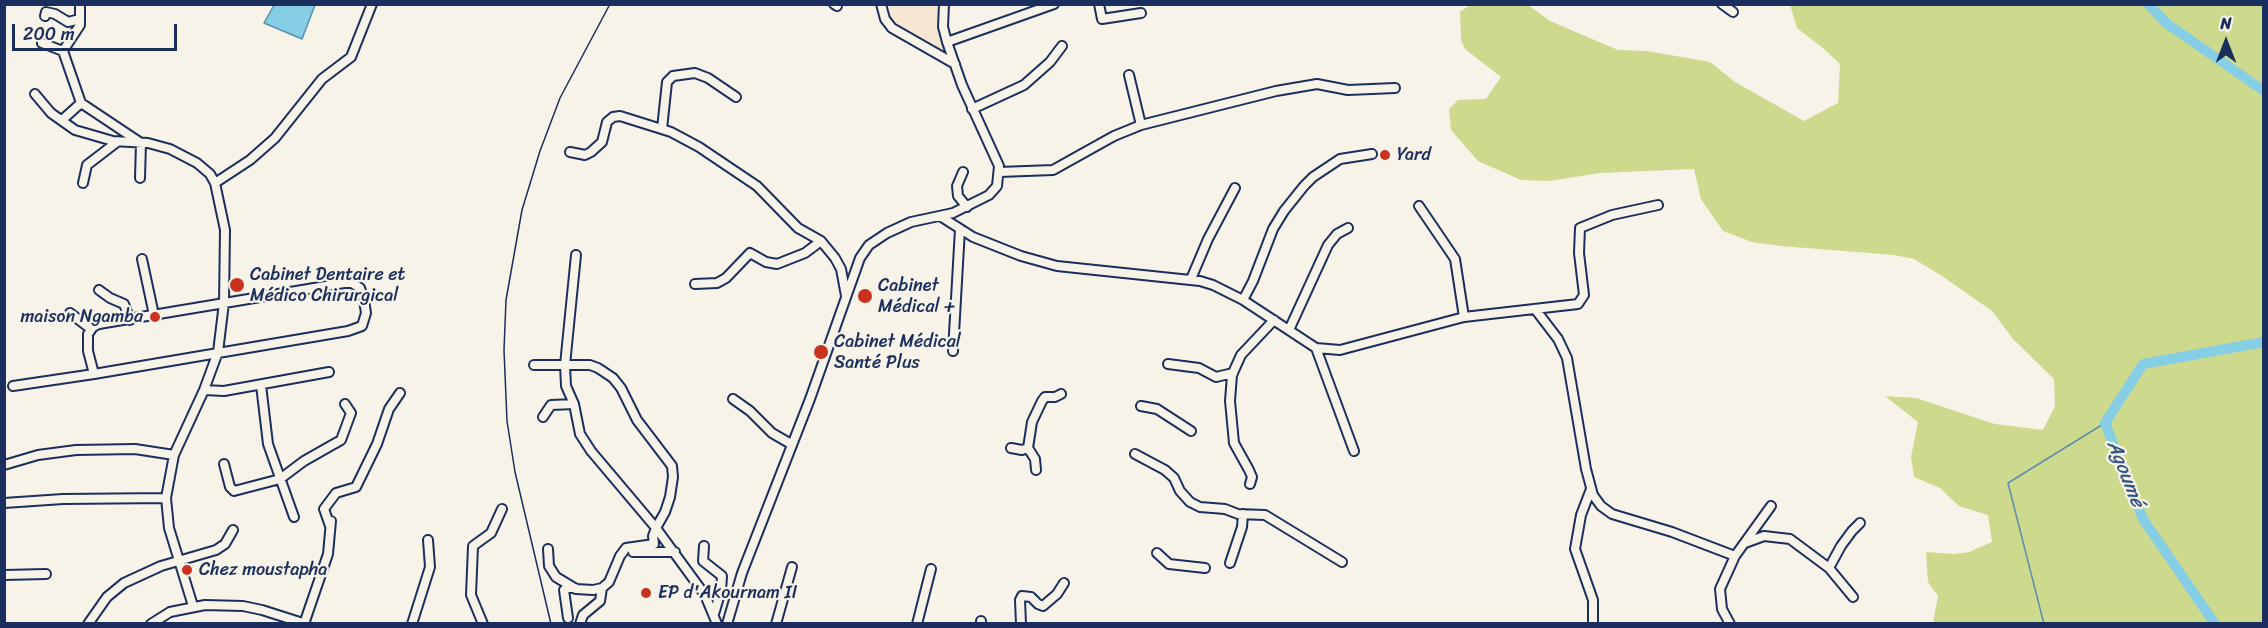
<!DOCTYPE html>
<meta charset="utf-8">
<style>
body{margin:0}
#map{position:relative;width:2268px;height:628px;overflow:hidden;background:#f7f3e8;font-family:Sriracha,sans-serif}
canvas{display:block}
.frame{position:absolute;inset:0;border:6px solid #1b2f5e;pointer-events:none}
.north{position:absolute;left:2196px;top:12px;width:60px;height:60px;-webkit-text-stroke:4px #f7f3e8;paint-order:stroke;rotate:0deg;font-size:16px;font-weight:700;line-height:24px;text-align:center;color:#1b2f5e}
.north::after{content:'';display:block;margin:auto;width:21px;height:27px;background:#1b2f5e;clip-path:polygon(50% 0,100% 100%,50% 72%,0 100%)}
.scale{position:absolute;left:12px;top:24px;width:165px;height:27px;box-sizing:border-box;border:3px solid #1b2f5e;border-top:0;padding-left:8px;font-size:18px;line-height:21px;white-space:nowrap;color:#1b2f5e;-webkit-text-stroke:4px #f7f3e8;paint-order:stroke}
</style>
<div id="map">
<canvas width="2268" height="628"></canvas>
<div class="frame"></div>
<div class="north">N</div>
<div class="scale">200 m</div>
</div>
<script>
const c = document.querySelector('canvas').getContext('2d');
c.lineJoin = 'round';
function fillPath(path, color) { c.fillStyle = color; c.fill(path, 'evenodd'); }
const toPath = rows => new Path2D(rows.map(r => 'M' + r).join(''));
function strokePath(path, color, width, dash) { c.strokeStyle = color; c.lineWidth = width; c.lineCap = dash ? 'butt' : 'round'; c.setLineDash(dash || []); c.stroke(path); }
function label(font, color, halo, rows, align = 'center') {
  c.font = font + ' Sriracha,sans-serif'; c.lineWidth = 4.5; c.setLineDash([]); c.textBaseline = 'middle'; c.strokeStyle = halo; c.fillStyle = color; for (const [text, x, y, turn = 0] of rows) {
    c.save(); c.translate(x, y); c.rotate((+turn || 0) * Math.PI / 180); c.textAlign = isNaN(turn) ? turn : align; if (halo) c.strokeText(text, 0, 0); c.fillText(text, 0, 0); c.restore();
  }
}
const built = toPath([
 [883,5,941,5,952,66,898,34,885,16]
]);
const green = toPath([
 [1471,4,1528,5,1550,21,1618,50,1647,51,1710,62,1735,82,1804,121,1838,103,1840,64,1824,49,1797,28,1790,5,2263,5,2263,623,1933,623,1938,596,1928,582,1926,552,1954,554,1969,552,1992,542,1988,515,1959,506,1940,488,1914,477,1911,457,1918,422,1885,396,1916,398,1995,424,2043,430,2055,406,2054,379,2013,339,1992,311,1942,276,1914,259,1894,255,1781,246,1752,242,1723,231,1701,199,1694,169,1600,173,1550,181,1521,180,1478,161,1451,130,1449,109,1458,100,1486,99,1501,77,1465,49,1461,40,1460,12]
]);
const water = toPath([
 [274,5,315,5,302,39,264,23,274,5]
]);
const stream = toPath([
 [2044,624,2008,483,2105,423]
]);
const river = toPath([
 [2148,4,2166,23,2264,91],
 [2215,624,2143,519,2105,423,2143,364,2264,342]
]);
const minor = toPath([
 [834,4,837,6],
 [881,4,885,19,892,28,955,64],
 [1099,4,1102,19,1141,13],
 [1722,4,1733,12],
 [45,16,46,12,55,14,68,22,80,19],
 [947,42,1054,4],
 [42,43,63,51,81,103,141,143,140,178],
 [63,51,80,25,80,4],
 [1129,75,1141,125],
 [35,94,51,113,75,130,113,141,148,143,170,149,197,163,210,174,215,183],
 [972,109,1024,85,1050,62,1062,46],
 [62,120,81,103],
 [662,129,667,82,673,76,695,73,708,78,736,97],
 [570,152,585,155,591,152,602,142,607,122,613,117,620,116,671,132,699,147,757,186,798,228,821,241,835,258,841,269,846,296],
 [963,172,957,186,958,196,967,207],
 [999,172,1053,170,1114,136,1141,125,1276,91,1317,84,1348,90,1395,88],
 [83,183,87,165,117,142],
 [1419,206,1455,259,1464,317],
 [940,216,973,237,1021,256,1057,266,1200,281,1213,285,1243,300,1316,348,1354,451],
 [142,259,154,315],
 [1191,279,1208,239,1235,188],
 [695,284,717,283,726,278,750,253,766,262,777,264,805,253,821,241],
 [99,290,110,298,124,304,130,320],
 [1243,300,1253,281,1273,229,1284,211,1304,186,1313,177,1340,159,1372,154],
 [1535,309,1558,339,1567,358,1586,469,1593,495,1601,506,1612,514,1672,532,1735,556,1720,589,1722,609,1730,624],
 [70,313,91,329],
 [1289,330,1328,245,1337,234,1348,228],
 [1316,348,1340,350,1464,317,1578,304,1584,295,1579,253,1580,228,1612,215,1658,205],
 [953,351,960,229],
 [1168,364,1199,368,1216,377,1233,373],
 [534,365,590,365,598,368,613,378,621,388,637,420,672,466,673,477,670,497,665,512,656,528,705,595,717,624],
 [261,385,268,444,294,517],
 [13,386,94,374,88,351,88,334,93,327,99,324,344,283,352,283,360,288,364,300,366,313,362,326,348,331,94,374],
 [204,390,224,391,329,372],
 [733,399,750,411,772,433,791,444],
 [1141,406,1157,409,1191,431],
 [543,417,551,405,574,404],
 [1011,448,1022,450,1028,448,1032,422,1042,401,1045,397,1055,397,1061,394],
 [1028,448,1035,459,1036,470],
 [1135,454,1165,470,1174,478,1180,491,1190,502,1200,507,1225,509,1238,514,1265,515,1342,562],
 [224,464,230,487,234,491,280,479,304,461,341,440,351,413,345,404],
 [4,465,38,455,76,450,135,449,174,455],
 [1250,484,1252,477,1249,470,1234,443,1230,401,1232,375,1241,355,1274,320],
 [1591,489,1581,515,1575,549,1593,600,1593,624],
 [4,503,63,499,166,498],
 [330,526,324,509,336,493,356,487,377,444,389,409,400,393],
 [1745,543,1764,536,1790,539,1829,568,1853,597],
 [704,546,703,561,722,576,721,591,714,614],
 [548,549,549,566,556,577,576,589,593,590,602,588,609,582,620,556,626,548,654,544,653,536,656,528,591,451,580,434,574,404,566,386,565,365,576,255],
 [633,552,675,552],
 [1157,553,1169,564,1205,568],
 [1735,556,1771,506],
 [1230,563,1242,527,1243,514],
 [1829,568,1841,546,1852,531,1860,523],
 [4,575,46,574],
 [193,606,169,528,166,498,174,455,204,390,218,352,224,303,225,230,215,183,250,160,275,138,322,79,351,57,372,4],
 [568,618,564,590,566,588,575,588],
 [88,624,107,597,124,583,161,566,216,550,225,544,233,530],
 [151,624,170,612,205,605,243,606,262,610,306,624],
 [304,624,328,554,331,521],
 [412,624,430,567,428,540],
 [483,624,471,595,473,546,491,533,502,509],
 [580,624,583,615,600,601,602,588],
 [727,624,742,573,810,399,860,258,869,245,887,233,911,222,953,213,989,195,997,186,999,166,962,85,947,42,943,27,944,4],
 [776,624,792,567],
 [917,624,931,569],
 [981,624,981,621],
 [1021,624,1020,600,1022,596,1031,597,1038,604,1043,606,1057,594,1064,583]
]);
const rail = toPath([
 [551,624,515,472,507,421,504,350,506,300,522,210,540,151,560,98,610,4]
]);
const markers = [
 [1385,155,6,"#c8321e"],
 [237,285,8,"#c8321e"],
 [865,296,8,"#c8321e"],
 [155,317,6,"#c8321e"],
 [821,352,8,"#c8321e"],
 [187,570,6,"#c8321e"],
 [646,593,6,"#c8321e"]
];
const poiNames = [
 ["Yard",1397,155],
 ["Cabinet Dentaire et",250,275],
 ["Médico Chirurgical",250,296],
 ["Cabinet",878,286],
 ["Médical +",878,307],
 ["maison Ngamba",143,317,"right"],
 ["Cabinet Médical",834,342],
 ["Santé Plus",834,363],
 ["Chez moustapha",199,570],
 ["EP d'Akournam II",658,593]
];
const waterNames = [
 ["Agoumé",2125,474,68]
];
fillPath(built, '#f6e6d4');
fillPath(green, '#cdd98d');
fillPath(water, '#85cee5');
strokePath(water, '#5b8eaf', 1.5);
strokePath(stream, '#5b8eaf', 1.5);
strokePath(river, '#85cee5', 10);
strokePath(minor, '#1b2f5e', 12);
strokePath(minor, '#f7f3e8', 8);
strokePath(rail, '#1b2f5e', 1.5);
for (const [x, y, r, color] of markers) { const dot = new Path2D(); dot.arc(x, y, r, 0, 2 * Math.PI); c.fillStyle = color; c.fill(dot); strokePath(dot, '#f7f3e8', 2); }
label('18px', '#1b2f5e', '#f7f3e8', poiNames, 'left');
label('italic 20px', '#365780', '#f7f3e8', waterNames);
</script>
